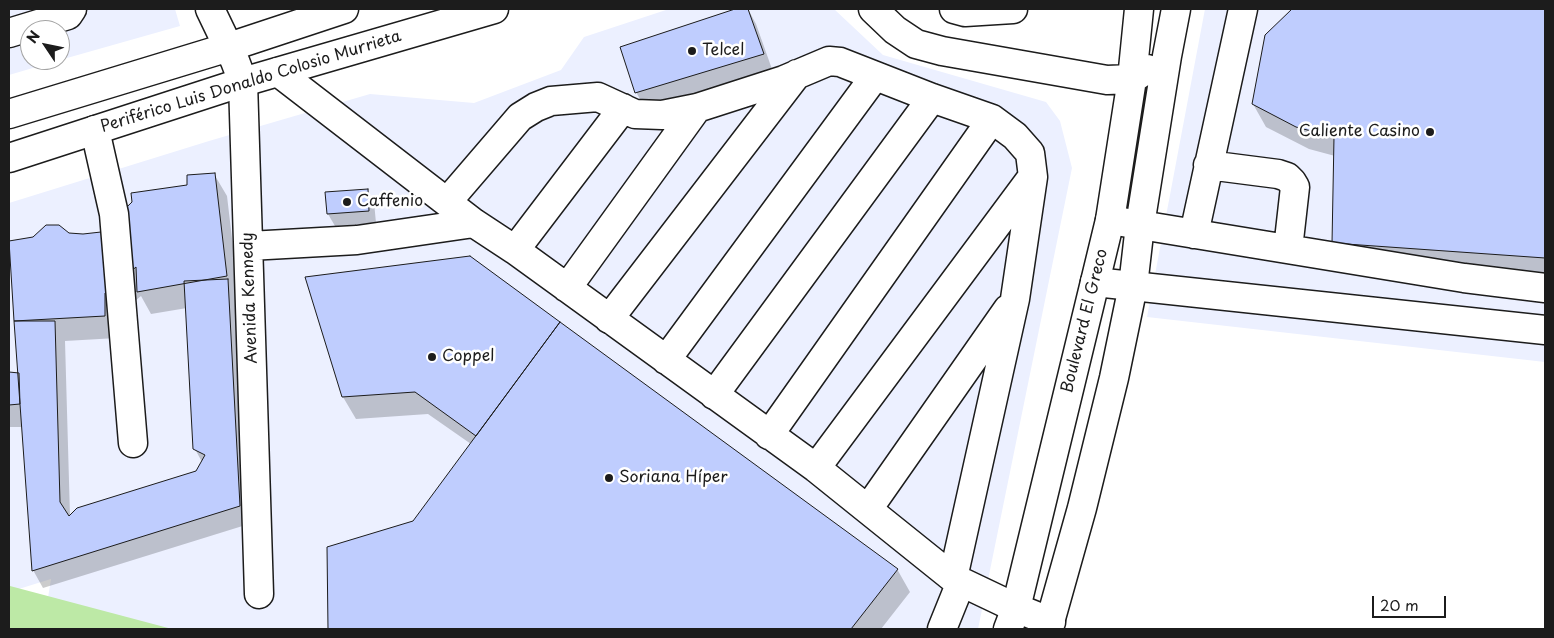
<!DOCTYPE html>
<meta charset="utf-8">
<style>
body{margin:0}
#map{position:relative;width:1554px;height:638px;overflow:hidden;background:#fff;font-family:"Playpen Sans",sans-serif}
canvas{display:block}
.frame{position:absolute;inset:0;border:10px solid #1c1c1c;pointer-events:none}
.north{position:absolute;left:20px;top:20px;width:50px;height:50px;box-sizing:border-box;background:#fff;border:1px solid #a4a4a4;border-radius:50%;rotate:304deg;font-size:14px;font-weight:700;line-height:20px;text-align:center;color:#1c1c1c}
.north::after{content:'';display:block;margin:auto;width:18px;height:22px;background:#1c1c1c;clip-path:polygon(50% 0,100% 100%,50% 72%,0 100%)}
.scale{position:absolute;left:1372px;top:596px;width:74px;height:22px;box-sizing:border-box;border:2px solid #1c1c1c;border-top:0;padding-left:6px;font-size:15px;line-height:18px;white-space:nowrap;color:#1c1c1c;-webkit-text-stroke:4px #fff;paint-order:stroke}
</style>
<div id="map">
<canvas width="1554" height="638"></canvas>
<div class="frame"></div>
<div class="north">N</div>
<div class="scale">20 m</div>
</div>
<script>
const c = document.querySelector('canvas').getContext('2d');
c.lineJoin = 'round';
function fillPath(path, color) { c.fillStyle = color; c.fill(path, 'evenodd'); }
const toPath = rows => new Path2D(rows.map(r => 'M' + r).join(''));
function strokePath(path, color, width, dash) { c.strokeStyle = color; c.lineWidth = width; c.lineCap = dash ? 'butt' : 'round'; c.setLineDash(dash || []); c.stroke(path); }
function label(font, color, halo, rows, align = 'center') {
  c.font = font + ' "Playpen Sans",sans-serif'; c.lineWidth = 5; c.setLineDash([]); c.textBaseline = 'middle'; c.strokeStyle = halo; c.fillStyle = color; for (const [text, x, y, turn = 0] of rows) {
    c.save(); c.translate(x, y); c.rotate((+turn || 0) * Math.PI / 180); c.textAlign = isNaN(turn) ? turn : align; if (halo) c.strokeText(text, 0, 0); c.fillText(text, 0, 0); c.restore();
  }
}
const built = toPath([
 [9,9,175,9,180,26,60,60,60,30,30,30,30,60,60,60,9,75],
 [669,9,834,9,883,55,1046,102,1060,121,1072,168,978,629,43,629,51,579,9,592,9,203,209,141,370,94,474,103,561,70,584,37],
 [1205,9,1545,9,1545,362,1147,317]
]);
const green = toPath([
 [9,586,10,586,172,629,9,629]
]);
const shadow = toPath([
 [738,9,748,9,756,24,773,72,646,110,636,92,622,48],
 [1294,9,1545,9,1545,279,1346,265,1333,242,1335,156,1309,149,1266,127,1253,104,1267,35],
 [214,174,227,196,239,298,249,524,43,588,33,570,23,427,9,427,9,374,19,374,10,242,68,234,83,235,102,233,188,186],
 [141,296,151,314,187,308,195,449,202,462,197,472,70,516,65,341,117,338,117,316],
 [367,190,374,202,376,223,335,226,328,214],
 [307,278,897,569,910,592,881,629,329,629,328,548,414,522,471,444,428,414,356,419,343,397]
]);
const building = toPath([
 [735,9,748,9,764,54,635,93,620,47,735,9],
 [1292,9,1545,9,1545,258,1332,243,1334,137,1296,127,1252,104,1265,35,1292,9],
 [215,173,227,276,137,292,136,267,105,293,105,316,14,321,9,241,33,237,46,225,59,225,69,233,83,234,101,232,132,202,131,193,187,185,187,175,215,173],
 [368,189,369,211,327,214,325,192,368,189],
 [470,256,560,322,476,436,415,392,342,397,305,277,470,256],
 [228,279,240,506,32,571,14,321,55,321,60,502,69,516,77,508,196,471,205,455,193,449,184,281,228,279],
 [560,322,898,569,851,629,328,629,327,547,413,521,560,322],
 [9,372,19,373,20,404,9,405,9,372]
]);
const minor = toPath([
 [210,9,235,61,243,82,259,594],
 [9,33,68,15,72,9],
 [278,72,474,223,515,250,816,468,953,578,1016,608,1051,622],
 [95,130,114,214,133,443],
 [1208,165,1278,174,1287,177,1292,182,1295,187,1288,249],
 [447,202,520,117,536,107,551,101,598,97,635,114,662,115,697,108,784,80,829,61,840,62,932,98,992,119,1015,136,1030,153,1033,177,1015,299,953,578],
 [1110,220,1464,278,1545,288],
 [1194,234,1243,9],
 [249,246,357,240,474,223],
 [515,250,623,108],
 [1095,282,1545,330],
 [567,288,697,108],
 [609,319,797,74],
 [666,360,875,76],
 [714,395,932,98],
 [769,435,992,119],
 [816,468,1030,180],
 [868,509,1008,309],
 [942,629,961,582]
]);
const major = toPath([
 [873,9,895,30,916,44,942,51,1107,80,1132,79,1147,69],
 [954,9,965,12,1013,9],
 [9,114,229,47,344,9],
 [9,158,243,82,494,9],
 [1008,629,1016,608,1110,220,1132,79,1139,9],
 [1048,629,1082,508,1114,378,1133,286,1140,225,1167,56,1176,9]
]);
const markers = [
 [692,51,5,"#1c1c1c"],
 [1430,132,5,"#1c1c1c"],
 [347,202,5,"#1c1c1c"],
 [432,357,5,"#1c1c1c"],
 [609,478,5,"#1c1c1c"]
];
const poiNames = [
 ["Telcel",702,51],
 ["Caliente Casino",1420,132,"right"],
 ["Caffenio",357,202],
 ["Coppel",442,357],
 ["Soriana Híper",619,478]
];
const streetNames = [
 ["Periférico Luis Donaldo Colosio Murrieta",251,82,-17],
 ["Avenida Kennedy",250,298,-92],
 ["Boulevard El Greco",1085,321,-76]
];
fillPath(built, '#ecf0ff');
fillPath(green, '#bde9a6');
fillPath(shadow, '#0003');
fillPath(building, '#bfcdfe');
strokePath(building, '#1c1c1c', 1);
strokePath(minor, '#1c1c1c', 31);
strokePath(major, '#1c1c1c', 31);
strokePath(minor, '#fff', 28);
strokePath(major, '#fff', 28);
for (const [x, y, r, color] of markers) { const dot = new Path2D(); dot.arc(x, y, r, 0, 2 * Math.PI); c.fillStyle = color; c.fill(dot); strokePath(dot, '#fff', 2); }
label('16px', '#1c1c1c', '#fff', poiNames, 'left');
label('16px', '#1c1c1c', '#fff', streetNames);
</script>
